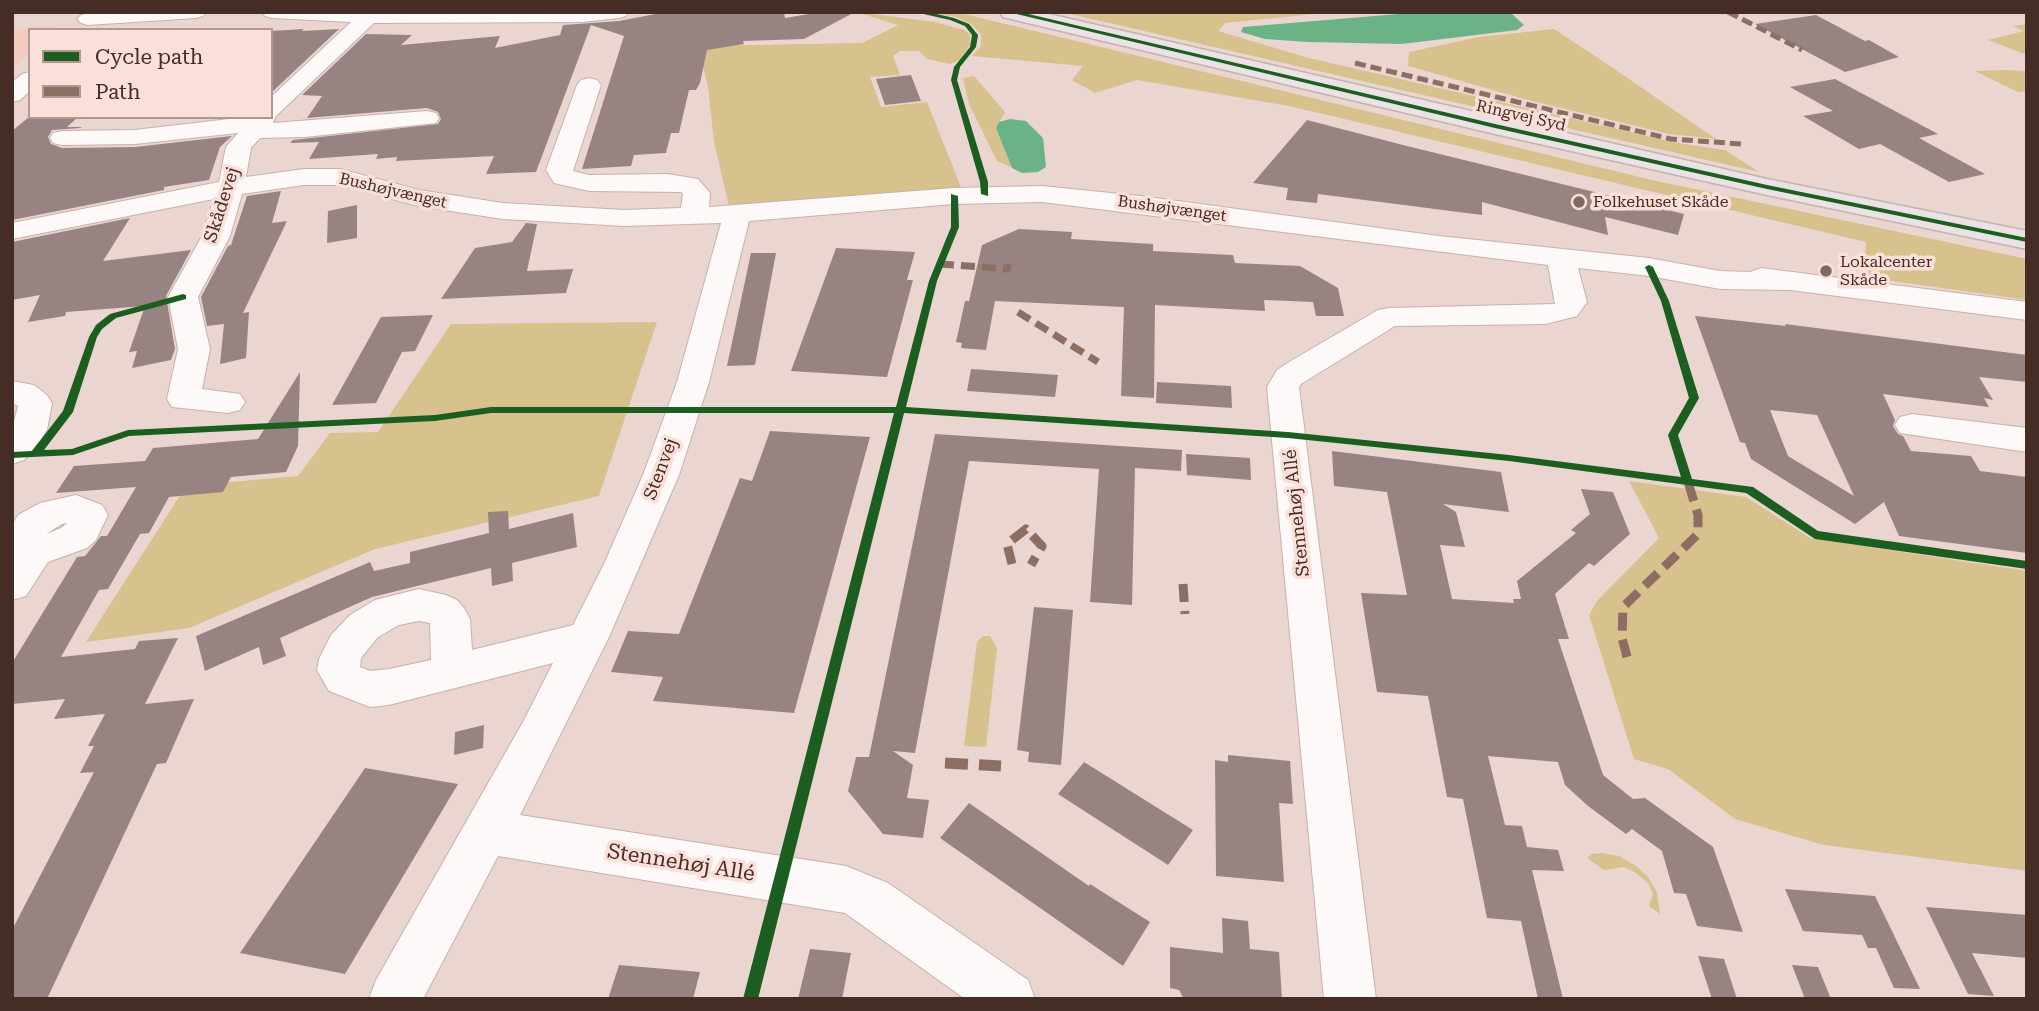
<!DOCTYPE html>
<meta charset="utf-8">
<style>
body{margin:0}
#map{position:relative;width:2039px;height:1011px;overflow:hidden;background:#ebd5d0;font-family:"Roboto Serif",serif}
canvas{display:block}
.frame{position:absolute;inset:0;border:14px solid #452d26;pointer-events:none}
.legend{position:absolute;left:28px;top:28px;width:245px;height:91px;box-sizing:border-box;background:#fae0d9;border:2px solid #b29891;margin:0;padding:9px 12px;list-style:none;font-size:21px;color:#452d26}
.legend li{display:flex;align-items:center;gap:14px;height:35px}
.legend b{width:35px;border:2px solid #b29891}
</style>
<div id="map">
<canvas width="2039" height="1011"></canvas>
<div class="frame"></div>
<ul class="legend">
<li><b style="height:9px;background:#1b5e20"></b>Cycle path</li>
<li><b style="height:9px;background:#8d6e63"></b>Path</li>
</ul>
</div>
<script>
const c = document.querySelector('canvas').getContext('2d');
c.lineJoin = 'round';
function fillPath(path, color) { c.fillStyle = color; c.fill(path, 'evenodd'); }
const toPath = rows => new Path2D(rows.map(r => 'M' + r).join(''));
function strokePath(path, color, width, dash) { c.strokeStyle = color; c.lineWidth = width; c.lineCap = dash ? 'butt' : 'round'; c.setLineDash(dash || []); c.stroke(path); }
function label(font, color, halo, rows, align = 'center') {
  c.font = font + ' "Roboto Serif",serif'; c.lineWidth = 7; c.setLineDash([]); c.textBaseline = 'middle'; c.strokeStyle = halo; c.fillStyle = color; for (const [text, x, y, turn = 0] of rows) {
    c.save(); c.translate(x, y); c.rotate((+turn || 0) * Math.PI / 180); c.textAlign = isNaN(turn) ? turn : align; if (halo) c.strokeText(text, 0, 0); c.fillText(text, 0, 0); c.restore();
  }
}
const built = toPath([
 [59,25,54,30,30,30,30,53,12,69,12,29]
]);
const green = toPath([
 [856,12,935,22,964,30,970,34,970,45,959,60,950,64,927,59,919,51,900,51,893,56,900,75,870,77,881,107,927,102,961,187,729,206,714,142,708,87,698,46,862,43,898,25],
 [929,12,956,12,1652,180,2027,259,2027,300,1864,277,1866,242,1289,106,1137,80,1095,93,1072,80,1083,66,972,56,981,46,981,34,971,24,956,17],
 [1061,12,1334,12,1225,23,1218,31,1309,58,1678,143,1725,150,1759,172],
 [2027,24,2027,55,1988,40,2024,31,2013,26],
 [1554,29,1613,68,1716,139,1669,134,1528,100,1408,66,1409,52,1479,37],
 [2006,70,2027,71,2027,91,2018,92,1975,71],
 [974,76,1005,112,996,128,1012,168,997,161,969,104,963,78],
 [657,322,599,496,375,549,189,628,86,642,186,486,298,476,330,433,378,432,451,324],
 [1629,481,1746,497,1810,538,2027,571,2027,871,1824,845,1735,819,1668,769,1634,759,1589,615,1597,601,1659,538],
 [983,636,990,636,997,648,986,747,964,746,977,642],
 [1602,853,1619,856,1636,866,1648,877,1657,892,1660,914,1649,906,1653,894,1648,883,1636,873,1624,867,1604,870,1587,858,1592,854]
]);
const water = toPath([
 [1422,12,1505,12,1512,14,1524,25,1517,30,1402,44,1308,42,1265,39,1241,32,1243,27],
 [1010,119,1026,121,1043,138,1046,167,1038,172,1022,173,1012,168,996,128,999,122]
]);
const building = toPath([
 [666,12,784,12,785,18,821,12,855,12,804,39,743,41,744,44,707,50,700,83,696,90,689,90,679,133,671,133,666,153,634,155,631,166,582,169,624,36,591,25,536,172,486,174,494,156,396,161,397,157,376,159,378,154,309,159,319,142,290,143,293,140,438,124,441,119,438,112,427,108,307,118,322,96,302,95,366,34,412,35,401,45,500,36,495,48,560,35,563,25,619,21],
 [1816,15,1865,41,1869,40,1899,57,1845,72,1755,24],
 [304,29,302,31,339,29,271,93,271,31],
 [911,75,921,101,885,105,876,79],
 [1835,79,1938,134,1919,138,1985,174,1949,182,1880,144,1859,149,1803,116,1833,111,1790,87],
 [29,117,78,117,67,127,82,127,80,128,52,130,48,137,51,144,62,148,135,147,232,136,220,147,209,180,164,187,164,190,12,220,12,131],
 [1307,120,1403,145,1684,214,1678,235,1605,217,1608,235,1482,202,1482,215,1318,194,1317,203,1286,200,1288,188,1253,183],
 [281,191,272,223,287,221,243,313,249,312,246,358,220,364,224,324,207,326,201,297,228,246,231,245,247,196],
 [357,205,357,238,327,243,328,211],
 [130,218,103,261,191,250,166,296,175,349,171,360,132,368,137,351,129,352,145,306,66,312,65,316,28,322,40,295,12,300,12,242],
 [526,223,537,224,527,271,573,269,566,293,441,299,475,248,512,242],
 [1019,229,1072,232,1071,239,1153,244,1153,251,1233,255,1235,263,1300,266,1338,288,1344,316,1316,316,1313,302,1264,300,1265,311,1155,305,1154,398,1121,396,1124,307,995,301,986,350,961,348,962,343,956,342,965,301,969,301,982,245],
 [836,248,915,252,907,280,913,280,887,377,791,371],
 [751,253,776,253,755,365,727,366],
 [433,315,415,351,402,352,376,403,332,405,381,317],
 [1695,316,1786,326,1785,324,2027,355,2027,382,1979,377,1993,400,1984,398,1989,407,1883,394,1895,420,1893,426,1898,434,1903,436,1911,451,1971,456,1980,471,2027,477,2027,553,1899,536,1884,502,1855,524,1751,459,1745,443,1740,442],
 [1770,410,1817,415,1854,496,1788,456],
 [971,369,1058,375,1055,397,967,391],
 [300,372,298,446,286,472,231,477,223,492,169,497,149,533,140,534,108,589,99,590,61,657,135,649,139,641,178,638,145,704,194,699,166,763,157,764,47,999,12,999,12,930,94,772,80,773,94,746,88,746,105,714,54,719,65,699,12,704,12,663,77,557,85,556,101,536,107,536,136,487,56,493,74,466,145,461,153,448,258,439],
 [1157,382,1231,386,1232,408,1156,403],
 [770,431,870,437,794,713,653,701,663,677,611,672,628,631,679,634,740,478,752,481],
 [935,434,1182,450,1181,471,1135,468,1132,605,1090,602,1099,469,969,461,915,753,893,751,913,765,907,798,929,800,923,838,883,834,848,791,856,757,869,757],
 [1332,451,1501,472,1509,512,1443,504,1456,512,1465,547,1440,545,1452,599,1514,603,1513,599,1521,599,1517,581,1576,533,1571,530,1590,514,1581,489,1613,492,1630,534,1594,566,1589,563,1555,594,1569,639,1558,639,1603,775,1633,799,1645,798,1713,847,1743,932,1697,926,1686,894,1674,893,1662,851,1632,829,1626,834,1588,806,1565,785,1558,762,1488,756,1505,825,1522,826,1527,847,1558,850,1564,871,1532,870,1563,999,1538,999,1521,921,1487,918,1463,799,1447,797,1428,696,1377,692,1361,593,1407,595,1387,492,1334,486],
 [1186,454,1250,458,1251,480,1187,475],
 [508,511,509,529,573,513,577,547,512,563,513,581,492,586,491,568,372,597,280,638,286,656,263,665,259,647,205,671,196,636,370,562,374,571,410,563,410,552,489,533,488,512],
 [1034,607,1073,610,1061,765,1028,762,1029,752,1017,750],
 [484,725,483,748,454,755,455,732],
 [1228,755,1290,761,1293,804,1279,803,1284,882,1216,876,1215,760,1228,762],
 [1084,762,1193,830,1168,865,1058,794],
 [365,768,458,784,345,974,240,953],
 [969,803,1089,886,1090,884,1150,922,1123,966,940,838],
 [1785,889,1875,896,1920,989,1894,988,1876,948,1868,948,1862,935,1803,931],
 [1926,907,2027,915,2027,958,1972,953,1994,996,1968,994],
 [1222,918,1248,921,1250,949,1279,952,1282,999,1184,999,1179,990,1170,988,1170,947,1223,953],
 [810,949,851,953,842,999,798,999],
 [1698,956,1724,959,1737,999,1712,999],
 [619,965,700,972,693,999,608,999],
 [1792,965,1818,967,1831,999,1805,999]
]);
const minor = toPath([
 [94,12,206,12,203,16,196,18,88,25,81,23,77,19,81,15,94,12],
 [262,12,629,12,626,16,619,18,582,22,374,23,276,116,273,123,427,111,436,113,439,118,436,123,305,137,260,138,251,148,246,177,304,169,340,169,419,190,503,203,624,210,681,208,683,194,681,192,589,191,554,183,546,170,577,85,581,80,589,78,597,80,601,85,573,171,589,175,668,174,698,179,710,193,709,207,954,188,1042,186,1140,196,1439,236,1649,258,1720,271,1750,272,1761,268,2027,302,2027,320,1790,290,1720,289,1649,276,1578,268,1587,302,1577,316,1546,324,1395,326,1301,384,1299,387,1376,999,1324,999,1267,387,1277,370,1289,362,1378,310,1389,308,1555,304,1548,265,1042,202,954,204,749,221,709,382,679,475,609,637,520,815,846,866,888,883,1028,980,1035,999,965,999,845,913,498,856,423,999,369,999,376,980,523,722,553,663,389,705,370,707,329,691,317,670,319,659,331,635,350,615,375,600,419,589,446,595,457,600,464,608,470,619,472,650,573,625,604,564,643,475,677,382,721,223,624,226,503,219,418,206,339,185,304,185,242,194,230,236,198,297,210,349,202,389,240,394,245,402,240,410,228,413,172,407,167,399,178,349,168,297,202,236,214,199,12,239,12,223,219,182,226,147,238,133,135,144,62,145,53,143,50,138,53,133,62,131,135,130,246,117,271,117,271,97,351,22,272,18,265,16,262,12],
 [419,621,430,623,431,660,389,669,370,671,360,667,361,658,378,637,399,625,419,621],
 [30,72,30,91,20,100,12,102,12,82,22,74,30,72],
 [12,381,34,385,47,395,52,403,47,430,42,438,24,460,12,464,12,429,18,406,12,403,12,381],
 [1912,414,2027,428,2027,452,1900,433,1895,425,1900,417,1912,414],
 [76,495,102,505,108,515,96,540,87,548,48,562,26,596,12,600,12,525,18,515,40,503,76,495],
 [67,523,61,528,46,534,62,524,67,523]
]);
const major = toPath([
 [1000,12,1040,12,1767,179,2027,231,2027,249,1767,195,1495,134,1011,19,1003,17,1000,12]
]);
const quietFar3 = toPath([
 [1728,12,1802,50],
 [1355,63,1671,139,1741,144]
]);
const quietFar2 = toPath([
 [940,264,1007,269,1008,264],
 [1018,312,1098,362]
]);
const quietFar1 = toPath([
 [1012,564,1007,544,1026,529,1042,546,1031,565],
 [1183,584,1185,614],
 [1627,657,1622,638,1623,607,1698,534,1698,515,1688,482]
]);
const quiet = toPath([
 [945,763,1001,766]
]);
const cycleway = toPath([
 [915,12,928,12,954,18,969,24,978,35,976,47,960,67,957,80,988,182,988,196,981,194,980,182,951,80,954,67,970,47,972,35,965,26,950,20,915,12],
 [1008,12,1020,12,1495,124,1767,185,2027,238,2027,242,1767,189,1495,128,1008,12],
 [951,194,958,196,959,227,937,281,906,407,1288,432,1509,455,1681,477,1668,435,1689,398,1661,301,1645,267,1649,265,1653,267,1669,301,1699,398,1678,435,1692,479,1753,487,1818,531,2027,561,2027,569,1815,539,1746,493,1509,461,1288,438,904,413,758,999,743,999,894,413,491,413,435,421,129,436,73,455,12,458,12,452,32,451,63,411,89,337,96,325,110,314,183,294,186,295,186,299,116,318,102,329,97,337,73,412,44,450,72,449,128,430,435,415,491,407,896,407,929,281,951,227,951,194]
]);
const markers = [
 [1579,202,7,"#7f6862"],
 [1826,271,7,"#7f6862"]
];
const farStreetnames = [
 ["Ringvej Syd",1521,116,13],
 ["Bushøjvænget",393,191,13],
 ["Bushøjvænget",1172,209,8]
];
const farPoinames = [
 ["Folkehuset Skåde",1593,202],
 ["Lokalcenter",1840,262],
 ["Skåde",1840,280]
];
const streetNames = [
 ["Skådevej",222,205,-72],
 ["Stenvej",661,469,-69],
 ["Stennehøj Allé",1297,513,-96]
];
const nearStreetnames = [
 ["Stennehøj Allé",681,863,9]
];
fillPath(built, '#f4cbc0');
fillPath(green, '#d7c18c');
fillPath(water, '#6cb287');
fillPath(building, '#978482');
strokePath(minor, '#c7b1ac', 2);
strokePath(major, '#c1b3af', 3);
fillPath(minor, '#fcf9f8');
fillPath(major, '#eae2e4');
strokePath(quietFar3, '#8d6e63', 5, [11, 5]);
strokePath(quietFar2, '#8d6e63', 7, [14, 7]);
strokePath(quietFar1, '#8d6e63', 9, [18, 9]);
strokePath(quiet, '#8d6e63', 11, [23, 11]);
fillPath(cycleway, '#1b5e20');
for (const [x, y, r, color] of markers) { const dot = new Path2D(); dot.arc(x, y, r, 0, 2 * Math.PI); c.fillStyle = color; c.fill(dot); strokePath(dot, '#fae0d9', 2.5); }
label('16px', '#452d26', '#fae0d9', farStreetnames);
label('16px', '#452d26', '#fae0d9', farPoinames, 'left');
label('18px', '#452d26', '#fae0d9', streetNames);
label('21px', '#452d26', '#fae0d9', nearStreetnames);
</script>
